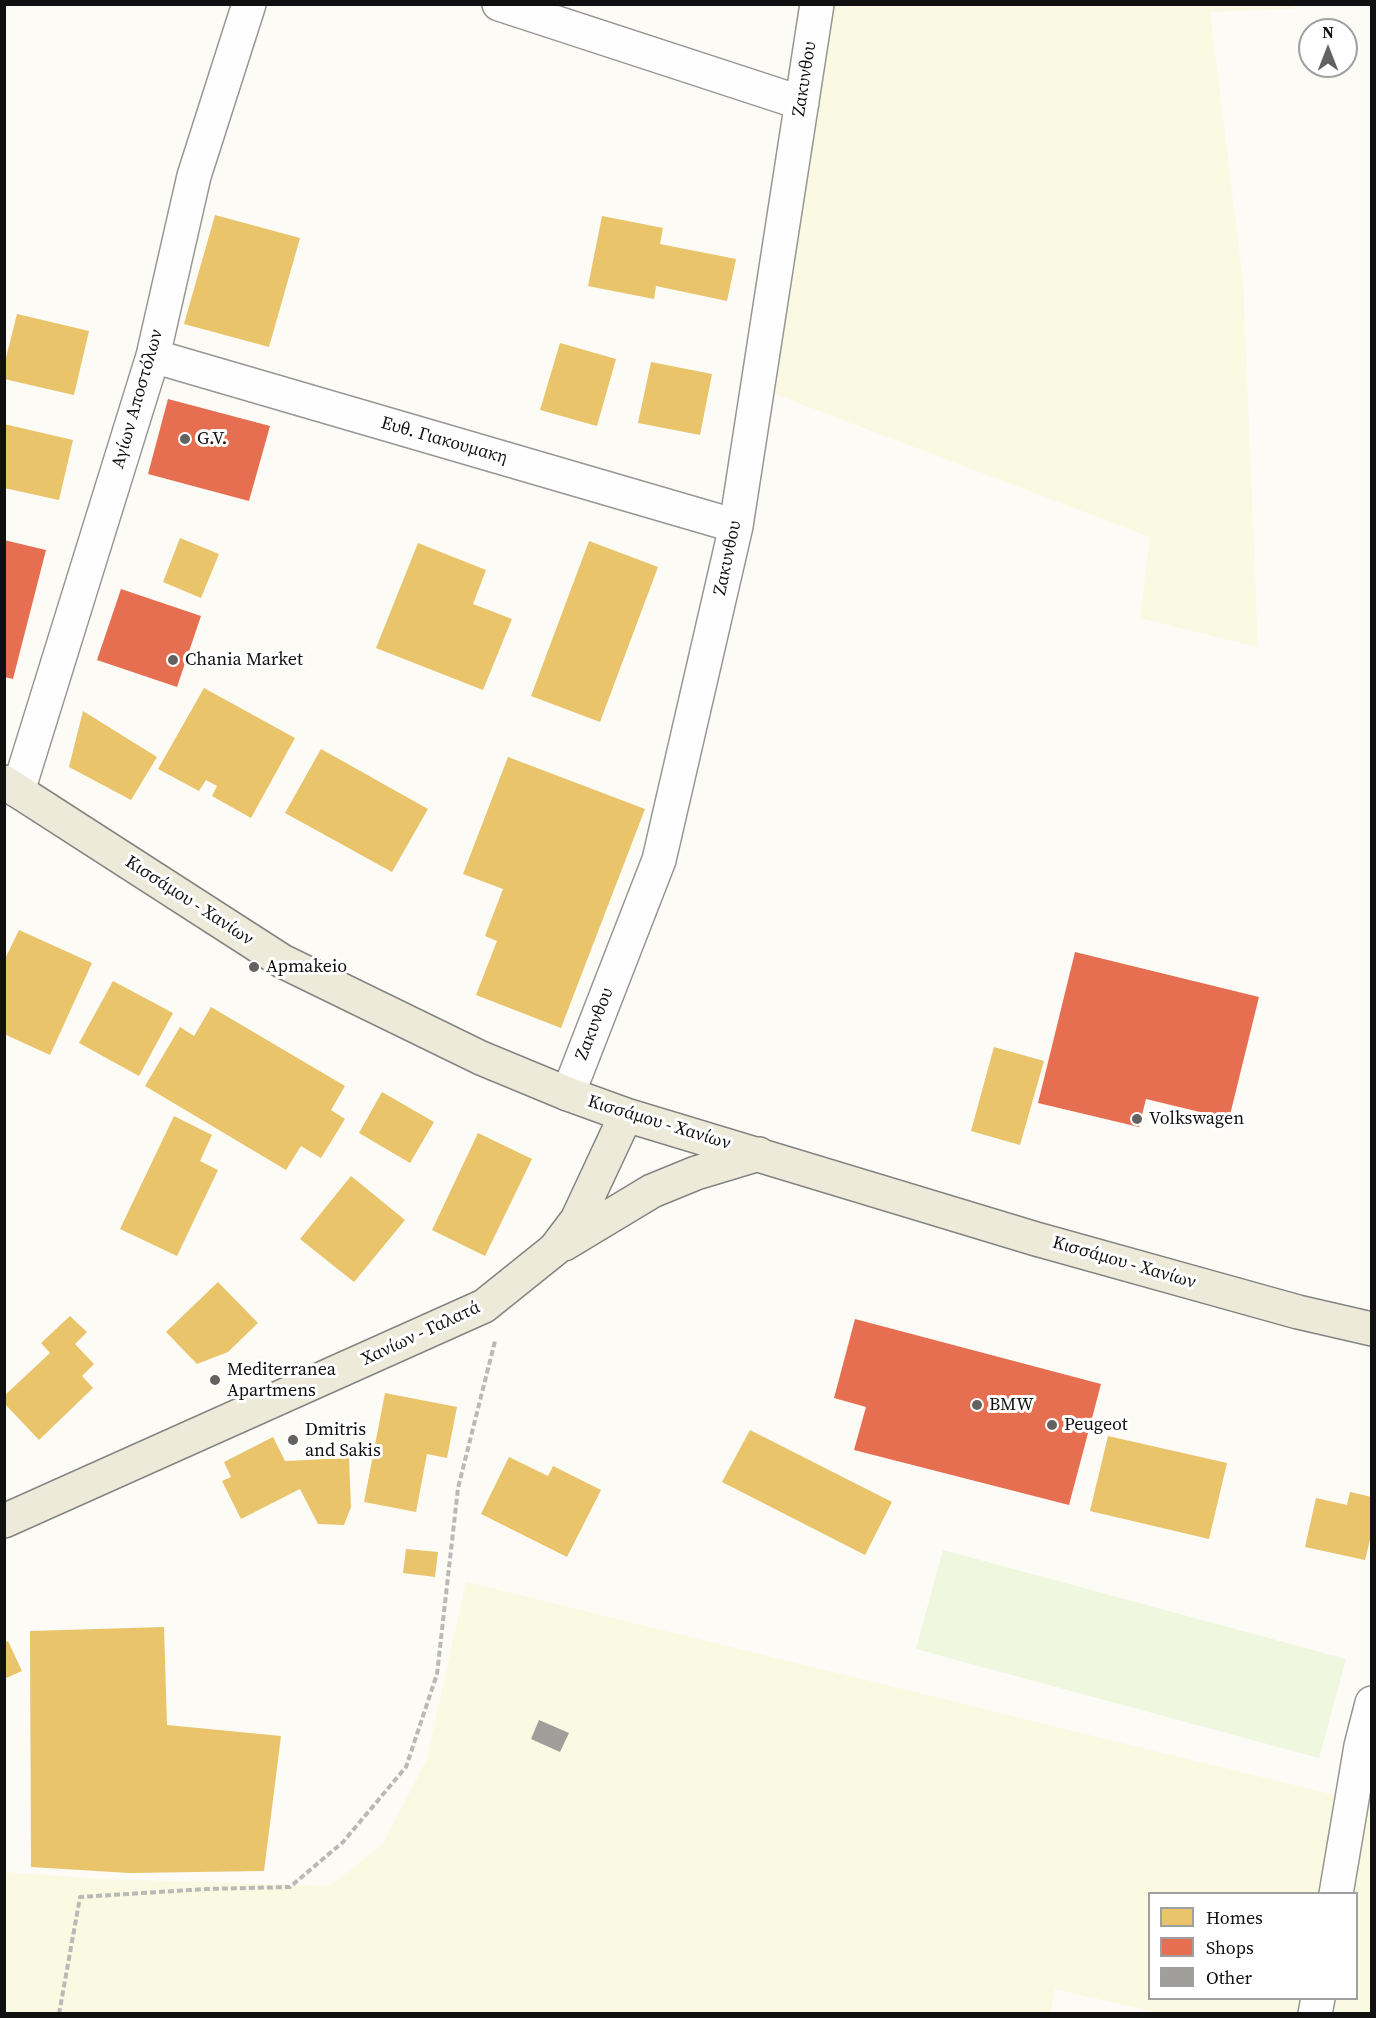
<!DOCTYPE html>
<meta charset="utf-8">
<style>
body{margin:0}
#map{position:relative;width:1376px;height:2018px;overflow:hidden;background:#fcfbf6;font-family:"Source Serif 4",serif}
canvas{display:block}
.frame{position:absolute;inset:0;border:6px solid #101010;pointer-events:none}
.legend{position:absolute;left:1148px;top:1892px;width:210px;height:108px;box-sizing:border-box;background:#fff;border:2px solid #9f9f9f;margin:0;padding:8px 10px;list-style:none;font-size:18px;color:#101010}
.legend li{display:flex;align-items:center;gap:12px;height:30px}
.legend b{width:30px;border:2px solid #9f9f9f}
.north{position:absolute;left:1298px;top:18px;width:60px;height:60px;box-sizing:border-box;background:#fff;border:2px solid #9f9f9f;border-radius:50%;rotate:0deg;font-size:16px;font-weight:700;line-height:24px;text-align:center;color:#101010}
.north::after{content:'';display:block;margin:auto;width:21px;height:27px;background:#636260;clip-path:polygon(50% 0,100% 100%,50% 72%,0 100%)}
</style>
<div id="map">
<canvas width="1376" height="2018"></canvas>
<div class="frame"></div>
<ul class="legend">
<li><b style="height:16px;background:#e9c46a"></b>Homes</li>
<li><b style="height:16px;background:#e76f51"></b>Shops</li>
<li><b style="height:16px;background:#a09e9b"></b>Other</li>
</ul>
<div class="north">N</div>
</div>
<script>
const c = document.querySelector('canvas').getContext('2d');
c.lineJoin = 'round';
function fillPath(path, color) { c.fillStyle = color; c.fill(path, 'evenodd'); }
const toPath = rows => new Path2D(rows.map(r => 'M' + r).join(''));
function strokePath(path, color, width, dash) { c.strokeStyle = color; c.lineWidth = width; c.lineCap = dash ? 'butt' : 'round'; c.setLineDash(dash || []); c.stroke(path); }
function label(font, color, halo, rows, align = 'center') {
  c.font = font + ' "Source Serif 4",serif'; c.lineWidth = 6; c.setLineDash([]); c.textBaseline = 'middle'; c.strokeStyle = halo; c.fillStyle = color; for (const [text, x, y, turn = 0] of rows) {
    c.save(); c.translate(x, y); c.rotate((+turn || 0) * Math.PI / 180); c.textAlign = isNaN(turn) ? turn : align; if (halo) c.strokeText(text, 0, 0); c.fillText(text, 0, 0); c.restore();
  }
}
const farmland = toPath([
 [822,5,1295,5,1293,9,1210,12,1243,281,1258,647,1140,618,1150,537,775,394],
 [466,1582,1371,1804,1371,2013,1160,2013,1055,1989,1050,2014,5,2013,4,1872,102,1879,330,1886,383,1844,427,1759],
 [1150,1894,1356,1894,1356,1998,1150,1998]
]);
const pitch = toPath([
 [943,1550,1346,1659,1319,1758,916,1649]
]);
const homes = toPath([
 [215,215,300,238,269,347,184,324],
 [602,216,663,228,660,244,736,259,727,301,656,286,654,299,588,286],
 [17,314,89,331,74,395,4,379,4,366],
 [560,343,616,359,597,426,540,410],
 [651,362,712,374,700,435,638,423],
 [4,424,73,440,59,500,4,488],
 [180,538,219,554,201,598,163,582],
 [589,541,658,567,600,722,531,696],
 [418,543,486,570,473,604,512,619,483,690,376,648],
 [204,688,295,738,251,818,212,796,217,786,206,780,199,791,158,769],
 [83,711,157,757,131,800,69,767],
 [321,749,428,809,392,872,285,813],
 [508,757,645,809,561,1028,476,995,497,941,485,936,503,889,463,874],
 [19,930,92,963,50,1055,4,1034,4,961],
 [113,981,173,1013,139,1076,79,1043],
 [211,1007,345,1086,331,1110,345,1119,321,1158,301,1146,286,1170,145,1086,180,1027,194,1036],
 [994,1047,1044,1061,1020,1145,971,1131],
 [382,1092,434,1122,410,1163,359,1133],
 [174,1116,212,1135,200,1161,218,1170,177,1256,120,1229],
 [478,1133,532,1159,485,1256,432,1230],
 [351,1176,405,1220,354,1282,300,1239],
 [218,1282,258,1323,228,1352,197,1364,166,1332],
 [70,1316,87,1332,75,1344,94,1364,82,1376,93,1388,39,1440,4,1403,4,1396,50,1353,41,1343],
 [385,1393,457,1407,447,1458,427,1454,416,1512,364,1502],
 [750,1430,892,1502,865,1555,722,1482],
 [1108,1436,1227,1463,1209,1539,1090,1511],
 [273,1437,285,1461,349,1458,351,1507,344,1525,318,1524,300,1489,241,1519,222,1481,231,1477,224,1462],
 [509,1457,548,1476,553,1466,601,1490,567,1557,481,1514],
 [1350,1492,1372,1497,1372,1532,1365,1560,1305,1547,1316,1498,1347,1505],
 [406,1549,438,1552,435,1577,403,1573],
 [164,1627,167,1725,281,1736,264,1871,129,1873,31,1867,30,1631],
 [8,1641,22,1671,4,1679,4,1643]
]);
const shops = toPath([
 [168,399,270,426,249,501,148,474],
 [4,540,46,550,13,679,4,677],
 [121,589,201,616,177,687,97,660],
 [1075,952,1259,997,1229,1119,1146,1099,1139,1127,1038,1103],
 [855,1319,1101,1384,1069,1505,854,1450,866,1407,834,1398]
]);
const building = toPath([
 [539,1720,569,1733,560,1752,531,1739]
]);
const path = toPath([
 [59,2014,80,1897,206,1889,290,1887,343,1842,406,1767,437,1674,458,1488,495,1341]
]);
const minor = toPath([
 [499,4,802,103],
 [153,356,736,526],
 [18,791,153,356,194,176,249,4],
 [568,1094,659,860,736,526,817,4],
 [1336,1894,1361,1746,1372,1703],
 [1315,2014,1318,1998]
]);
const major = toPath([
 [4,782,282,961,481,1058,568,1094,626,1115,1036,1239,1298,1312,1372,1329],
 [564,1244,652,1191,696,1173,759,1154],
 [4,1521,484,1306,555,1249,577,1220,626,1115]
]);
const markers = [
 [185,439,6,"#636260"],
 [173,660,6,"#636260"],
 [254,967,6,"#636260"],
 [1137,1119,6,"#636260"],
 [215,1380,6,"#636260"],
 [977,1405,6,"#636260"],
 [1052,1425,6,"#636260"],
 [293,1440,6,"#636260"]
];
const streetNames = [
 ["Ζακυνθου",805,79,-81],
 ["Αγίων Αποστόλων",138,399,-74],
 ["Ευθ. Γιακουμακη",444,441,16],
 ["Ζακυνθου",728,558,-78],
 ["Κισσάμου - Χανίων",189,901,33],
 ["Ζακυνθου",595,1024,-69],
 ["Κισσάμου - Χανίων",659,1123,17],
 ["Κισσάμου - Χανίων",1124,1263,16],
 ["Χανίων - Γαλατά",421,1334,-25]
];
const poiNames = [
 ["G.V.",197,439],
 ["Chania Market",185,660],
 ["Apmakeio",266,967],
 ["Volkswagen",1149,1119],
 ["Mediterranea",227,1370],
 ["Apartmens",227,1391],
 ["BMW",989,1405],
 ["Peugeot",1064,1425],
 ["Dmitris",305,1430],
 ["and Sakis",305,1451]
];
fillPath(farmland, '#faf9e1');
fillPath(pitch, '#eff7de');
fillPath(homes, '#e9c46a');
fillPath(shops, '#e76f51');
fillPath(building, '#a09e9b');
strokePath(minor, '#969694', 36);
strokePath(major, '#848381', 36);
strokePath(path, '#b9b9b8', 4, [6, 3]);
strokePath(minor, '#fffefe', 33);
strokePath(major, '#eeeada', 33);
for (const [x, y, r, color] of markers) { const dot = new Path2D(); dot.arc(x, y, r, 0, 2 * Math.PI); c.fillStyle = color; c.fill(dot); strokePath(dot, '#fff', 2); }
label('18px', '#101010', '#fff', streetNames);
label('18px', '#101010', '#fff', poiNames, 'left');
</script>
